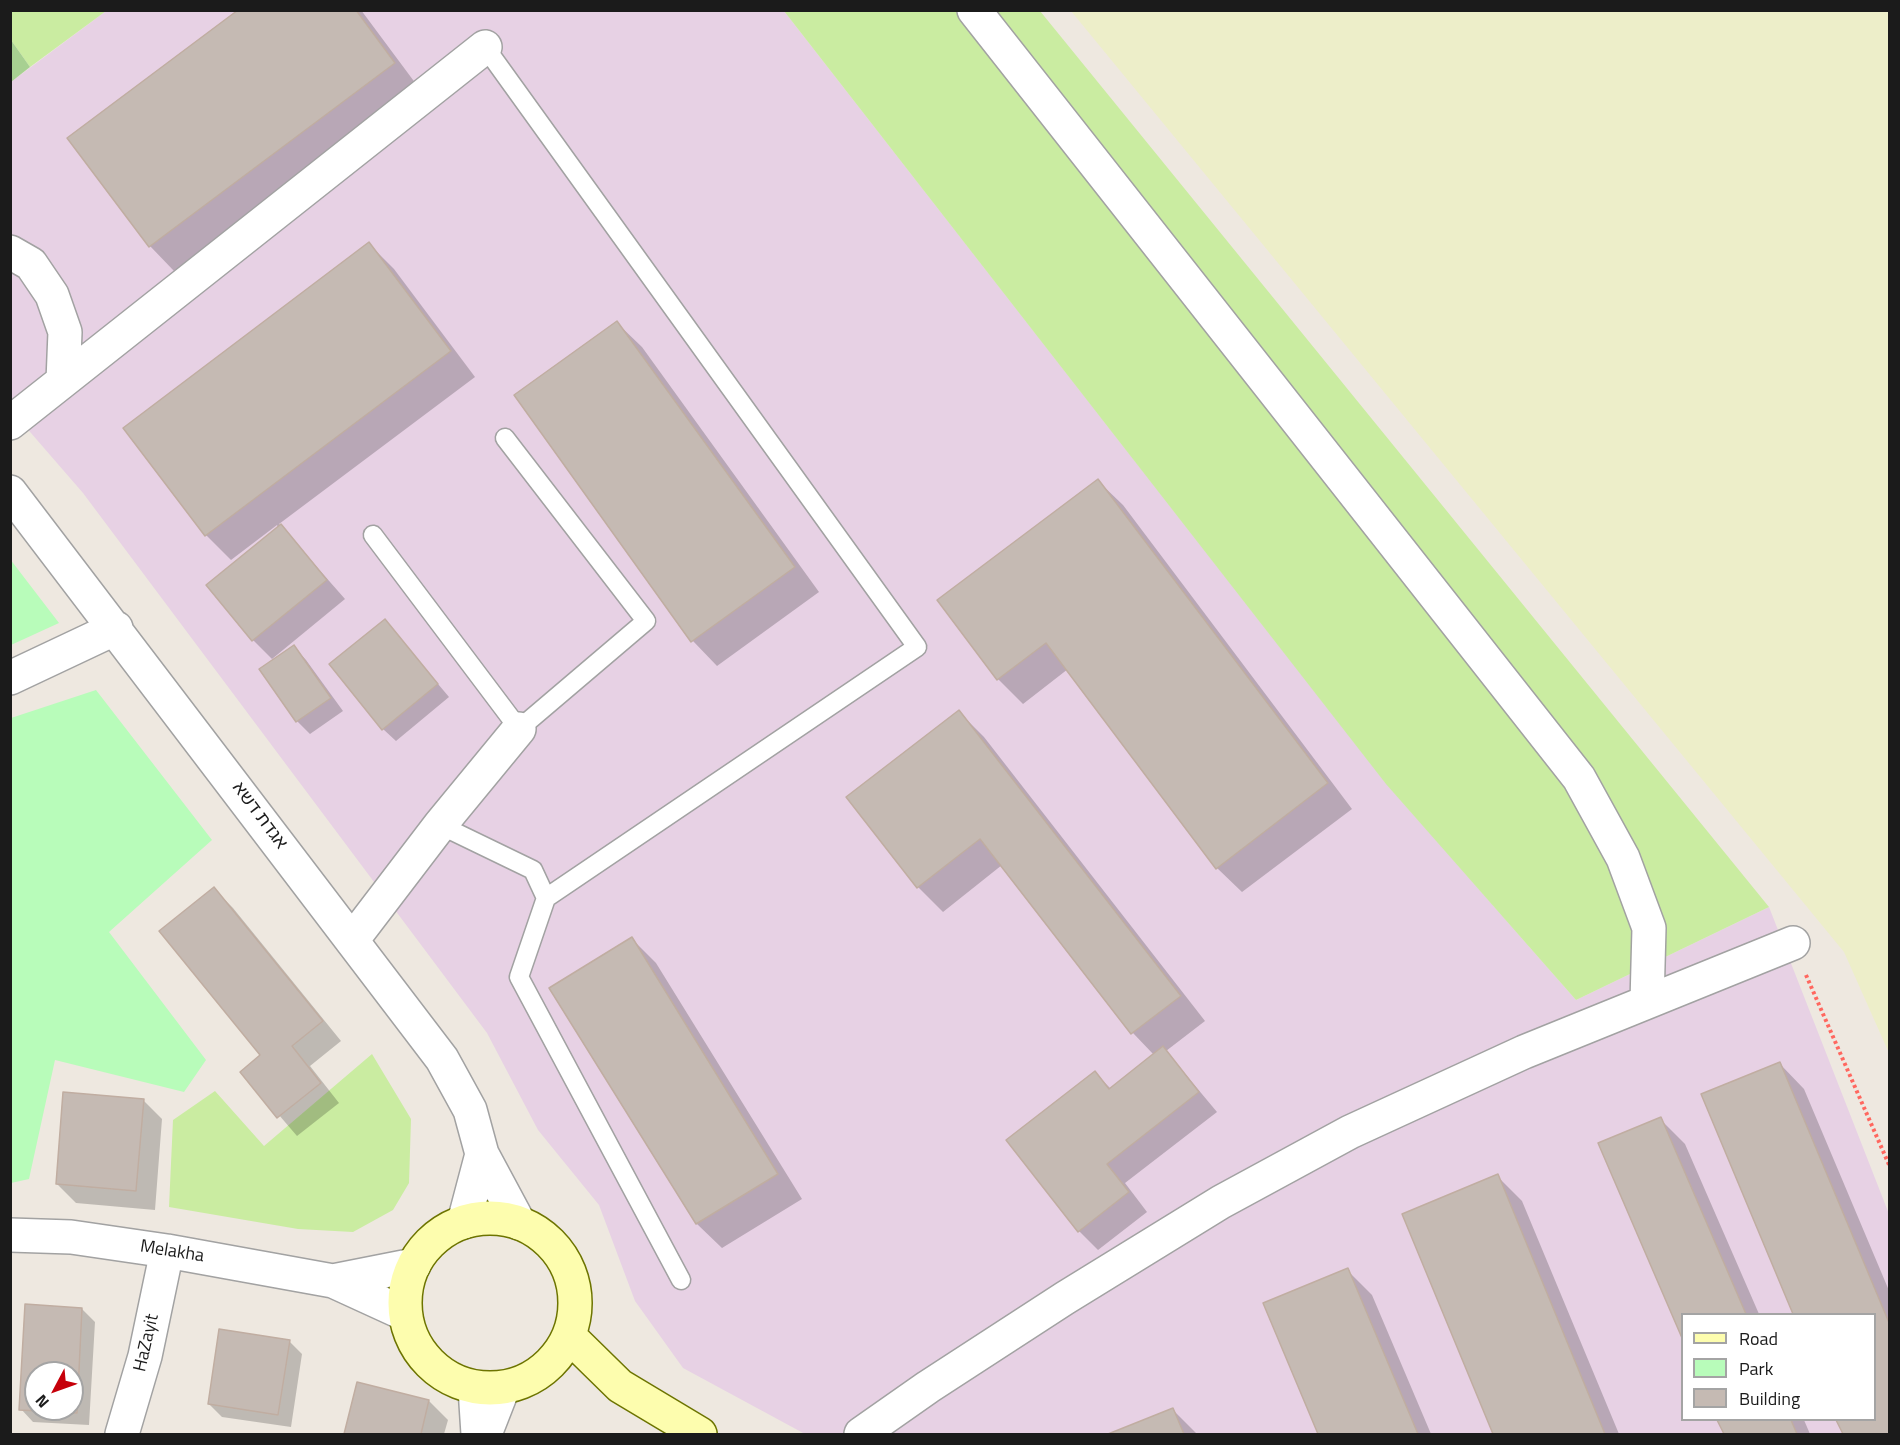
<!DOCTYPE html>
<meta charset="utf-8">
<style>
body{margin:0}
#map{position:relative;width:1900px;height:1445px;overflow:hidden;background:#eee8e0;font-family:"Titillium Web",sans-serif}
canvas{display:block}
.frame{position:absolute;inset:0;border:12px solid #1b1b1b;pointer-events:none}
.legend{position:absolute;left:1681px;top:1313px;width:195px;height:108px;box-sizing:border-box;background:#fff;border:2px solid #a4a4a4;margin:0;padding:8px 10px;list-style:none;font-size:18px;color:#1b1b1b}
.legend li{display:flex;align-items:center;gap:12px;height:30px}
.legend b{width:30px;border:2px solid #a4a4a4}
.north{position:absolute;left:24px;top:1361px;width:60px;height:60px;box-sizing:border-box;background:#fff;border:2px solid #a4a4a4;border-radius:50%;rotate:229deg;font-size:16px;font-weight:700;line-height:24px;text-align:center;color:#1b1b1b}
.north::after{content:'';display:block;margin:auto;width:21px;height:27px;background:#c6000a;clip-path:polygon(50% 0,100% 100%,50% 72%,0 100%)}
</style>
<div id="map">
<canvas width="1900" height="1445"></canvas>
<div class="frame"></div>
<ul class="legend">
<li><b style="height:8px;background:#fdfdae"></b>Road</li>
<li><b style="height:16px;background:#b8fcba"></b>Park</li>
<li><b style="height:16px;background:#c5bab3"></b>Building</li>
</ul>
<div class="north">N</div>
</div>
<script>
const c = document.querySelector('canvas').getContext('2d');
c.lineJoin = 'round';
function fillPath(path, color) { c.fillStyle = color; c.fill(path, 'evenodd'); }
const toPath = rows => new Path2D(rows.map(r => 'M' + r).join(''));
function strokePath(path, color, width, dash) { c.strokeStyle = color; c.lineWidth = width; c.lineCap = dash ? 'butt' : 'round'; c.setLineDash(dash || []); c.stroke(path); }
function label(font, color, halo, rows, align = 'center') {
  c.font = font + ' "Titillium Web","Noto Sans Hebrew",sans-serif'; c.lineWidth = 5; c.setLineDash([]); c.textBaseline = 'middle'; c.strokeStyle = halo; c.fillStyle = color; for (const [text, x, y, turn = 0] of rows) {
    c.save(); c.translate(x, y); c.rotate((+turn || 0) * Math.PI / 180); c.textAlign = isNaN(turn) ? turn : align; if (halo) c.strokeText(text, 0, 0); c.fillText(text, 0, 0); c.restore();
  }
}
const industrial = toPath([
 [106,11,784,11,1386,783,1576,1000,1769,907,1889,1214,1889,1434,805,1434,683,1368,635,1301,599,1205,538,1130,487,1033,83,493,11,410,11,82],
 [1682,1314,1874,1314,1874,1420,1682,1420]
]);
const farmland = toPath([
 [1071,11,1889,11,1889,1053,1844,952]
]);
const grass = toPath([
 [10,11,11,10,106,11,30,67,11,40],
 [784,11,1040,11,1769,907,1576,1000,1386,784],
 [372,1054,411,1119,409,1183,393,1210,353,1232,298,1229,169,1207,173,1120,215,1091,264,1146]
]);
const forest = toPath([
 [11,40,30,67,11,82,10,82]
]);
const park = toPath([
 [10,559,59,623,11,645,10,645],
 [96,690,212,840,109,932,206,1060,184,1092,55,1060,29,1179,11,1183,11,718]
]);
const shadow = toPath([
 [240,10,361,10,419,88,174,271,150,246],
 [369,244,394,269,475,377,279,524,345,599,272,659,253,640,278,528,277,525,231,560,206,535],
 [617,323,642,347,819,592,717,666,693,641,516,396],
 [1098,481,1123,505,1352,809,1242,892,1217,868,1068,669,1023,704,998,679],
 [385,621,449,697,396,741,383,729],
 [294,647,306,660,343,711,310,734,297,721,261,670],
 [959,712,984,737,1205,1021,1166,1051,1217,1112,1125,1183,1147,1212,1098,1250,1079,1231,1095,1073,1111,1089,1154,1055,1133,1033,1002,865,943,912,918,887],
 [214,889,233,908,341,1041,310,1066,339,1103,297,1136,242,1072,262,1055],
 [631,938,656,963,802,1199,722,1248,697,1224,551,988],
 [1780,1064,1804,1089,1890,1293,1890,1434,1844,1434,1838,1420,1874,1420,1874,1314,1794,1314,1703,1095],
 [143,1100,162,1119,155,1210,76,1203,57,1184],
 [1660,1119,1685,1144,1759,1314,1682,1314,1682,1335,1600,1144],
 [1497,1176,1522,1201,1619,1434,1495,1434,1404,1214],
 [1347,1270,1372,1295,1431,1434,1320,1434,1265,1304],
 [26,1306,82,1309,95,1322,89,1425,33,1422,21,1409],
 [36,1373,72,1373,72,1409,36,1409],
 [289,1341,302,1354,291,1427,222,1417,209,1404],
 [358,1383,429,1401,448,1420,444,1434,345,1434],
 [1172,1409,1197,1434,1112,1434],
 [1719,1420,1804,1420,1810,1434,1725,1434]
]);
const building = toPath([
 [238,10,356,10,395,63,149,247,67,138,238,10],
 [369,242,451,351,205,536,123,428,369,242],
 [617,321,795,567,691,642,514,395,617,321],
 [1098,479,1328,783,1216,869,1046,643,997,680,937,600,1098,479],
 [281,524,327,580,252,641,206,585,281,524],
 [385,619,438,684,382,730,329,664,385,619],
 [294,645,331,698,296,722,259,669,294,645],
 [959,710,1181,996,1131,1034,980,839,917,888,846,797,959,710],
 [214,887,323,1021,292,1046,321,1083,277,1118,240,1072,260,1055,159,931,214,887],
 [632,937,778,1174,696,1224,549,988,632,937],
 [1163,1046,1199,1092,1107,1164,1129,1192,1078,1232,1006,1140,1095,1071,1109,1089,1163,1046],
 [1780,1062,1890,1325,1890,1434,1843,1434,1836,1420,1874,1420,1874,1314,1793,1314,1701,1094,1780,1062],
 [63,1092,144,1099,136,1191,56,1184,63,1092],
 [1661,1117,1746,1314,1682,1314,1682,1338,1598,1143,1661,1117],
 [1498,1174,1605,1434,1493,1434,1402,1214,1498,1174],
 [1348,1268,1418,1434,1318,1434,1263,1303,1348,1268],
 [25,1304,82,1308,77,1413,19,1410,25,1304],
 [36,1373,72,1373,72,1409,36,1409,36,1373],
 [219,1329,290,1340,278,1415,208,1404,219,1329],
 [357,1382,429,1400,421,1434,344,1434,357,1382],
 [1173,1408,1184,1434,1108,1434,1173,1408],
 [1717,1420,1791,1420,1797,1434,1724,1434,1717,1420]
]);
const path = toPath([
 [1806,975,1890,1167]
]);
const lane = toPath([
 [373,535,519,729,646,621,505,438],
 [440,825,533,870,546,898,917,647,485,47],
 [546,898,519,977,681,1280]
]);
const street = toPath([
 [974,10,1579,778,1623,858,1649,928,1647,1002],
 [10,252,31,264,52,295,65,332,63,381],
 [10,423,485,47],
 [10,492,442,1059,470,1110,482,1154,519,1223],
 [10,678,116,628],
 [353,939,440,825,519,729],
 [464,1222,482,1154],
 [10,1235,71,1237,167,1251,333,1281,405,1314],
 [333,1281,414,1265],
 [475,1388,478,1434],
 [122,1434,145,1356,167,1251],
 [485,1434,503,1388],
 [861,1434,928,1387,1065,1298,1221,1202,1350,1132,1524,1052,1793,943]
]);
const secondary = toPath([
 '405 1303a85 85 0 1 1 170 0a85 85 0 1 1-170 0Z',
 [569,1336,620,1386,700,1434]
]);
const streetNames = [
 ["אגדת דשא",259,816,53],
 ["Melakha",172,1252,9],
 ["HaZayit",147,1343,-77]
];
fillPath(industrial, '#e7d1e4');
fillPath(farmland, '#edeec9');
fillPath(grass, '#caeca1');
fillPath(forest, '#a7d091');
fillPath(park, '#b8fcba');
fillPath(shadow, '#0003');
fillPath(building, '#c5bab3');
strokePath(building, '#c0ada1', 1.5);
strokePath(lane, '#a2a2a2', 21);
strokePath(street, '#a2a2a2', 36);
strokePath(secondary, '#6d7400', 36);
strokePath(path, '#ff675f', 4, [3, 3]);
strokePath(lane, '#fff', 18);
strokePath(street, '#fff', 33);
strokePath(secondary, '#fdfdae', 33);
label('18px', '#1b1b1b', '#fff', streetNames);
</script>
